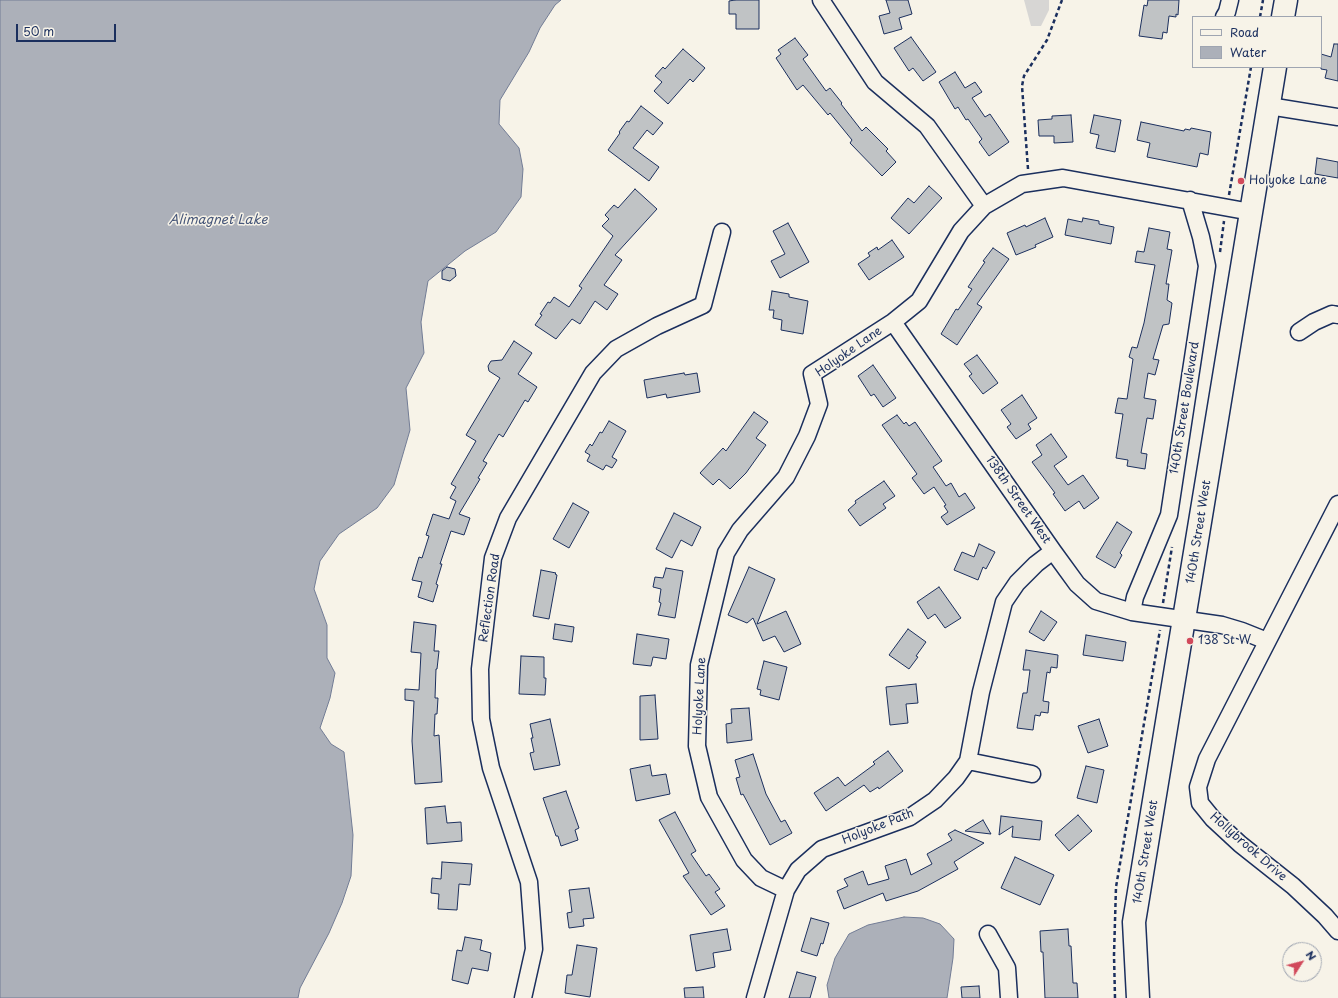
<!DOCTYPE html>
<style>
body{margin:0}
#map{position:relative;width:1338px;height:998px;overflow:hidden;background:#f7f3e8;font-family:"Playpen Sans",sans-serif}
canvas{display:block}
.legend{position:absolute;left:1192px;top:16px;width:130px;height:52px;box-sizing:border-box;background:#f7f3e8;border:1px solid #9fa5b1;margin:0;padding:5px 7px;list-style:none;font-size:12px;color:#1b2f5e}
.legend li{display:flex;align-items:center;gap:8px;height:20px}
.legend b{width:20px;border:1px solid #9fa5b1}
.north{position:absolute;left:1282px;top:942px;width:40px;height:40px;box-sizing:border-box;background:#f7f3e8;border:1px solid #9fa5b1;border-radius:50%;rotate:54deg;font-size:11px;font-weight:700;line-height:16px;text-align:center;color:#1b2f5e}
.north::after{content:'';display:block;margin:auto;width:14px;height:18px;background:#d1495b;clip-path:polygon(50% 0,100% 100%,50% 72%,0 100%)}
.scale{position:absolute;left:16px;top:24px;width:100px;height:18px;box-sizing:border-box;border:2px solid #1b2f5e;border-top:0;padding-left:5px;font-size:12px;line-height:14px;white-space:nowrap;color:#1b2f5e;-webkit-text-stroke:3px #f7f3e8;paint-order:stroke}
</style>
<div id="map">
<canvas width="1338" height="998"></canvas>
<ul class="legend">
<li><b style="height:5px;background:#f7f3e8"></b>Road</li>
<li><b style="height:11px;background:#acb0b9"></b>Water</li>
</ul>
<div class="north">N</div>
<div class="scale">50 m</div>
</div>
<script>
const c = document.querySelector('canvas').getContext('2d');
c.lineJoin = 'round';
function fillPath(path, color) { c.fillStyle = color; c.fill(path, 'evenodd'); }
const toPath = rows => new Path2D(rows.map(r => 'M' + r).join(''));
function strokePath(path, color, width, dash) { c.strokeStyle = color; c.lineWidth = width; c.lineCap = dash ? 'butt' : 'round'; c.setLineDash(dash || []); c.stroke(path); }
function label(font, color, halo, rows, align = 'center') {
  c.font = font + ' "Playpen Sans",sans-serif'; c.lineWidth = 3; c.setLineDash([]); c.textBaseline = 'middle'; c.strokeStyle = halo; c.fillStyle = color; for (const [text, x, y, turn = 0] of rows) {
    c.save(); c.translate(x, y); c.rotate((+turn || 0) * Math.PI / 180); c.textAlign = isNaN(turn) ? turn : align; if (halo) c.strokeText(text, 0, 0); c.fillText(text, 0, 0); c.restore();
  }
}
const green = toPath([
 [1024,0,1049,0,1049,10,1041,26,1031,26]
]);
const water = toPath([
 [0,0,561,0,555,5,540,28,529,52,500,100,499,124,519,148,523,169,521,197,496,232,465,251,428,281,421,322,424,353,406,388,410,430,394,485,377,508,339,534,320,561,314,589,327,625,327,658,335,673,330,698,320,728,331,744,344,752,353,835,351,876,342,903,329,933,300,988,298,998,0,998,0,0],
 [904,917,923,918,940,924,954,939,953,958,947,998,829,998,827,985,835,958,849,934,868,925,904,917]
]);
const building = toPath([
 [735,0,759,0,759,29,736,29,736,14,729,14,729,1,735,0],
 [886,0,908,0,912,14,899,18,902,29,884,34,879,16,890,13,886,0],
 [1148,0,1179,0,1178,15,1176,14,1176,17,1169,16,1167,33,1163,32,1162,39,1139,36,1144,5,1147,6,1148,0],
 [911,37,936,72,923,81,913,68,909,71,894,48,911,37],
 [795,38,808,55,803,59,826,91,830,88,842,103,841,104,862,131,866,127,888,149,886,151,896,162,882,176,850,143,852,140,830,113,828,115,803,85,797,90,776,58,781,54,778,50,795,38],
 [1334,44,1338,44,1338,81,1325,78,1327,70,1321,69,1321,54,1331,57,1334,44],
 [683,49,705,68,693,82,690,79,668,104,654,91,662,82,655,76,663,67,665,69,683,49],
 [955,72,965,88,975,82,982,92,972,98,985,117,990,114,1009,142,989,156,979,142,982,139,968,119,966,120,958,107,955,109,939,82,955,72],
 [641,106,663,123,653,135,647,130,633,148,659,167,649,181,608,150,620,133,619,132,627,121,629,122,641,106],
 [1071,115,1073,142,1054,143,1054,136,1039,136,1038,120,1052,119,1052,116,1071,115],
 [1094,115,1121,120,1115,152,1096,148,1099,135,1090,133,1094,115],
 [1141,122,1184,131,1185,129,1190,130,1191,128,1211,132,1208,155,1200,153,1197,167,1147,157,1150,143,1137,140,1141,122],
 [1317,158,1338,162,1338,178,1315,174,1317,158],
 [929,186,942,198,909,234,891,218,908,198,914,203,929,186],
 [635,189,657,209,615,255,622,260,604,285,618,294,607,310,595,301,580,324,572,319,556,339,535,325,542,315,540,314,548,302,550,303,554,297,569,307,582,288,579,286,613,236,602,226,609,219,605,215,614,205,618,208,635,189],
 [1045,218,1053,237,1035,245,1036,247,1016,255,1007,233,1025,225,1026,227,1045,218],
 [1083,218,1099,221,1099,224,1114,227,1111,244,1065,235,1068,219,1082,222,1083,218],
 [788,223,809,262,780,278,771,261,785,254,773,231,788,223],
 [1149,228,1170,232,1167,249,1172,250,1166,284,1169,284,1167,300,1172,303,1169,324,1163,325,1153,359,1159,360,1155,375,1148,373,1144,398,1156,400,1153,419,1147,418,1141,453,1147,454,1145,469,1127,466,1128,460,1116,458,1123,414,1115,413,1118,398,1127,399,1133,359,1129,357,1132,347,1137,348,1144,323,1155,265,1135,262,1137,251,1144,252,1149,228],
 [892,240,904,257,869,280,858,264,870,256,868,253,877,247,878,250,892,240],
 [993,248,1009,259,977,304,982,307,957,345,941,334,956,309,958,310,972,289,968,287,985,262,983,261,993,248],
 [447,267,455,269,456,276,450,281,442,279,442,271,447,267],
 [772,291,789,294,789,297,808,301,803,334,781,330,782,320,773,318,774,310,769,310,772,291],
 [514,341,532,353,518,374,537,387,528,402,525,400,503,437,499,434,483,461,487,463,478,478,480,479,459,514,470,518,464,535,451,531,440,564,442,564,436,584,438,585,433,602,418,597,422,582,412,580,419,557,422,558,429,536,426,535,433,514,449,519,456,501,450,498,456,487,451,484,476,441,466,435,500,378,489,371,488,366,491,361,502,360,514,341],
 [977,355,998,383,983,394,969,376,972,374,964,364,977,355],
 [873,365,896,398,883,407,874,394,871,396,858,376,873,365],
 [684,373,685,375,697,373,700,392,667,398,666,394,647,398,644,380,684,373],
 [1022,395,1037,418,1028,424,1031,429,1016,439,1007,427,1011,424,1001,410,1022,395],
 [754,412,768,422,756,438,766,445,746,473,730,489,719,479,713,485,700,473,723,448,726,451,754,412],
 [897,415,904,424,906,422,909,426,915,422,942,461,933,467,946,486,951,483,959,497,965,493,975,508,947,525,941,517,948,512,944,506,946,505,934,487,924,494,912,478,917,474,882,425,897,415],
 [609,421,626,431,612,457,617,460,612,468,606,465,603,470,587,461,590,455,585,452,590,444,592,446,600,432,602,433,609,421],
 [1051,434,1067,457,1054,466,1068,485,1083,475,1099,498,1084,509,1079,501,1065,511,1053,494,1055,493,1032,462,1042,455,1036,445,1051,434],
 [884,481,895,496,883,504,886,508,860,526,848,510,856,503,855,501,884,481],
 [573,503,589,512,569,548,553,539,573,503],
 [674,513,701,527,692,546,681,540,672,558,656,549,674,513],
 [1117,522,1132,532,1120,553,1122,555,1115,568,1096,557,1117,522],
 [979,544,995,552,986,569,983,567,978,580,954,570,962,552,974,557,979,544],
 [749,567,775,579,757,624,786,611,801,644,784,652,775,636,763,641,753,618,747,623,728,615,749,567],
 [666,568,683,571,675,618,658,615,661,603,659,602,661,589,653,587,655,577,663,578,666,568],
 [541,570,556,573,555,574,557,575,549,619,533,616,541,570],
 [939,587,961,618,945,628,935,614,928,619,917,602,939,587],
 [1041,611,1057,622,1044,641,1029,632,1041,611],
 [414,622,436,625,434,651,439,651,437,669,436,669,435,698,438,698,437,714,435,714,434,736,439,735,442,782,415,784,412,741,414,701,405,700,405,689,419,690,421,653,411,652,414,622],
 [555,624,574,627,572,642,553,639,555,624],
 [908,629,926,642,916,656,918,657,909,669,889,655,908,629],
 [637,634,669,639,666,659,653,657,651,666,633,664,637,634],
 [1086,635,1126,642,1123,661,1083,655,1086,635],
 [1026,650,1058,655,1057,668,1051,667,1050,673,1047,672,1043,701,1049,702,1048,713,1041,712,1040,716,1035,715,1033,730,1017,728,1023,693,1027,693,1030,670,1023,670,1026,650],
 [521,656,544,657,544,678,546,678,545,695,519,694,521,656],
 [764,661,787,667,779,700,760,695,761,690,757,689,764,661],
 [916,684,918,703,906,704,908,723,890,725,886,687,916,684],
 [655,695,658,739,640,740,640,696,655,695],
 [749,708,752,740,727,743,726,724,732,723,731,709,749,708],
 [550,719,560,765,534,770,530,753,534,752,531,738,533,738,530,724,550,719],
 [1099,719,1108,746,1088,753,1078,726,1099,719],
 [888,751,903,771,879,789,878,787,870,792,864,785,826,811,814,793,838,777,845,786,875,764,873,762,888,751],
 [753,754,766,794,781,822,785,820,792,833,770,845,743,794,741,795,736,778,740,777,735,760,753,754],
 [650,765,652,776,666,774,670,794,636,801,630,769,650,765],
 [1086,766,1104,770,1097,803,1077,798,1086,766],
 [566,791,579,828,575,830,578,840,561,846,558,836,556,836,543,798,566,791],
 [445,806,447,823,461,822,462,841,427,844,425,808,445,806],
 [675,812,696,851,691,854,706,876,709,874,720,889,715,892,725,906,711,915,683,876,689,873,659,820,675,812],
 [1078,815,1092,831,1069,851,1055,835,1078,815],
 [1001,816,1042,821,1040,840,1012,837,1013,826,999,835,1001,816],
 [983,820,991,834,965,831,983,820],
 [955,830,984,843,954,862,958,869,918,891,886,901,883,893,844,909,837,891,848,886,844,879,863,871,868,885,889,879,885,866,906,859,911,875,932,864,927,854,952,840,948,834,955,830],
 [1015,857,1054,875,1040,905,1001,888,1015,857],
 [442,862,472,864,470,885,459,884,457,910,438,909,439,894,431,893,432,878,441,879,442,862],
 [589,888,594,918,583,919,584,926,569,928,567,913,572,912,569,890,589,888],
 [811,918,829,923,823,944,821,943,817,956,801,951,811,918],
 [727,929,731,950,713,953,715,967,696,971,690,935,727,929],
 [1068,929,1069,946,1071,946,1073,983,1077,983,1078,998,1045,998,1043,952,1041,952,1040,931,1068,929],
 [465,937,482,940,480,950,491,953,488,971,472,968,468,984,452,980,457,950,462,951,465,937],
 [577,945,597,948,590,997,565,993,567,975,572,975,577,945],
 [797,972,816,977,810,998,789,998,797,972],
 [979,986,980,998,962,998,961,987,979,986],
 [703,987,704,998,685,998,684,988,703,987]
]);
const path = toPath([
 [1260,17,1263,0],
 [1028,169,1022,86,1024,76,1047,40,1062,0],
 [1229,195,1251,67],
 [1220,252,1224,221],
 [1163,603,1172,547],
 [1115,998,1114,955,1116,887,1160,630]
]);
const street = toPath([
 [821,0,875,82,927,126,984,206],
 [1224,17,1227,12,1230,0],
 [1269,106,1338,117],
 [893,322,1053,551,1077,584,1096,601,1132,612,1222,625,1242,631,1267,641],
 [1299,332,1314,322,1332,314,1338,315],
 [1338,504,1207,759,1198,787,1200,803,1213,819,1240,844,1293,886,1325,916,1338,931],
 [1132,612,1135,597,1169,515,1207,266,1201,237,1190,200],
 [968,761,1032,774],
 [786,890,761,878,744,860,709,797,697,746,699,665,726,553,740,530,786,477,807,436,819,404,812,374,893,322,919,301,961,231,984,206,1022,184,1063,178,1251,212],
 [988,934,1007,968,1009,998],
 [523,998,534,949,529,882,491,768,481,719,480,669,493,558,508,518,593,373,616,349,657,326,703,305,722,232],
 [755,998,786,890,798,870,822,849,910,817,935,800,956,778,968,761,981,692,1004,602,1017,583,1036,564,1053,551]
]);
const secondary = toPath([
 [1283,17,1286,0],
 [1138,998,1134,922,1275,67]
]);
const markers = [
 [1241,181,4,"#d1495b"],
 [1190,641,4,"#d1495b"]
];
const poiNames = [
 ["Holyoke Lane",1249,181],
 ["138 St W",1198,641]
];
const streetNames = [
 ["Holyoke Lane",849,352,-35],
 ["140th Street Boulevard",1185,408,-81],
 ["138th Street West",1018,500,55],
 ["140th Street West",1199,532,-81],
 ["Reflection Road",490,598,-82],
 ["Holyoke Lane",700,696,-87],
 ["Holyoke Path",878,827,-22],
 ["Hollybrook Drive",1248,847,41],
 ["140th Street West",1146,852,-81]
];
const waterNames = [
 ["Alimagnet Lake",218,220]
];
fillPath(green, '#d7d6d4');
fillPath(water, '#acb0b9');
strokePath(water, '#727c95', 1);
fillPath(building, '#c0c3c5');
strokePath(building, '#1b2f5e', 1);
strokePath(street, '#1b2f5e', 19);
strokePath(secondary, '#1b2f5e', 25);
strokePath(path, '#1b2f5e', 2.5, [4, 3]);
strokePath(street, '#f7f3e8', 16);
strokePath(secondary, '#f7f3e8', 22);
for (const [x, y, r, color] of markers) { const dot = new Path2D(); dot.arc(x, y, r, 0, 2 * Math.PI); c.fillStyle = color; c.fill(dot); strokePath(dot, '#f7f3e8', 1.5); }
label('12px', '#1b2f5e', '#f7f3e8', poiNames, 'left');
label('12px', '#1b2f5e', '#f7f3e8', streetNames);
label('italic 13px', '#465679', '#f7f3e8', waterNames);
</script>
